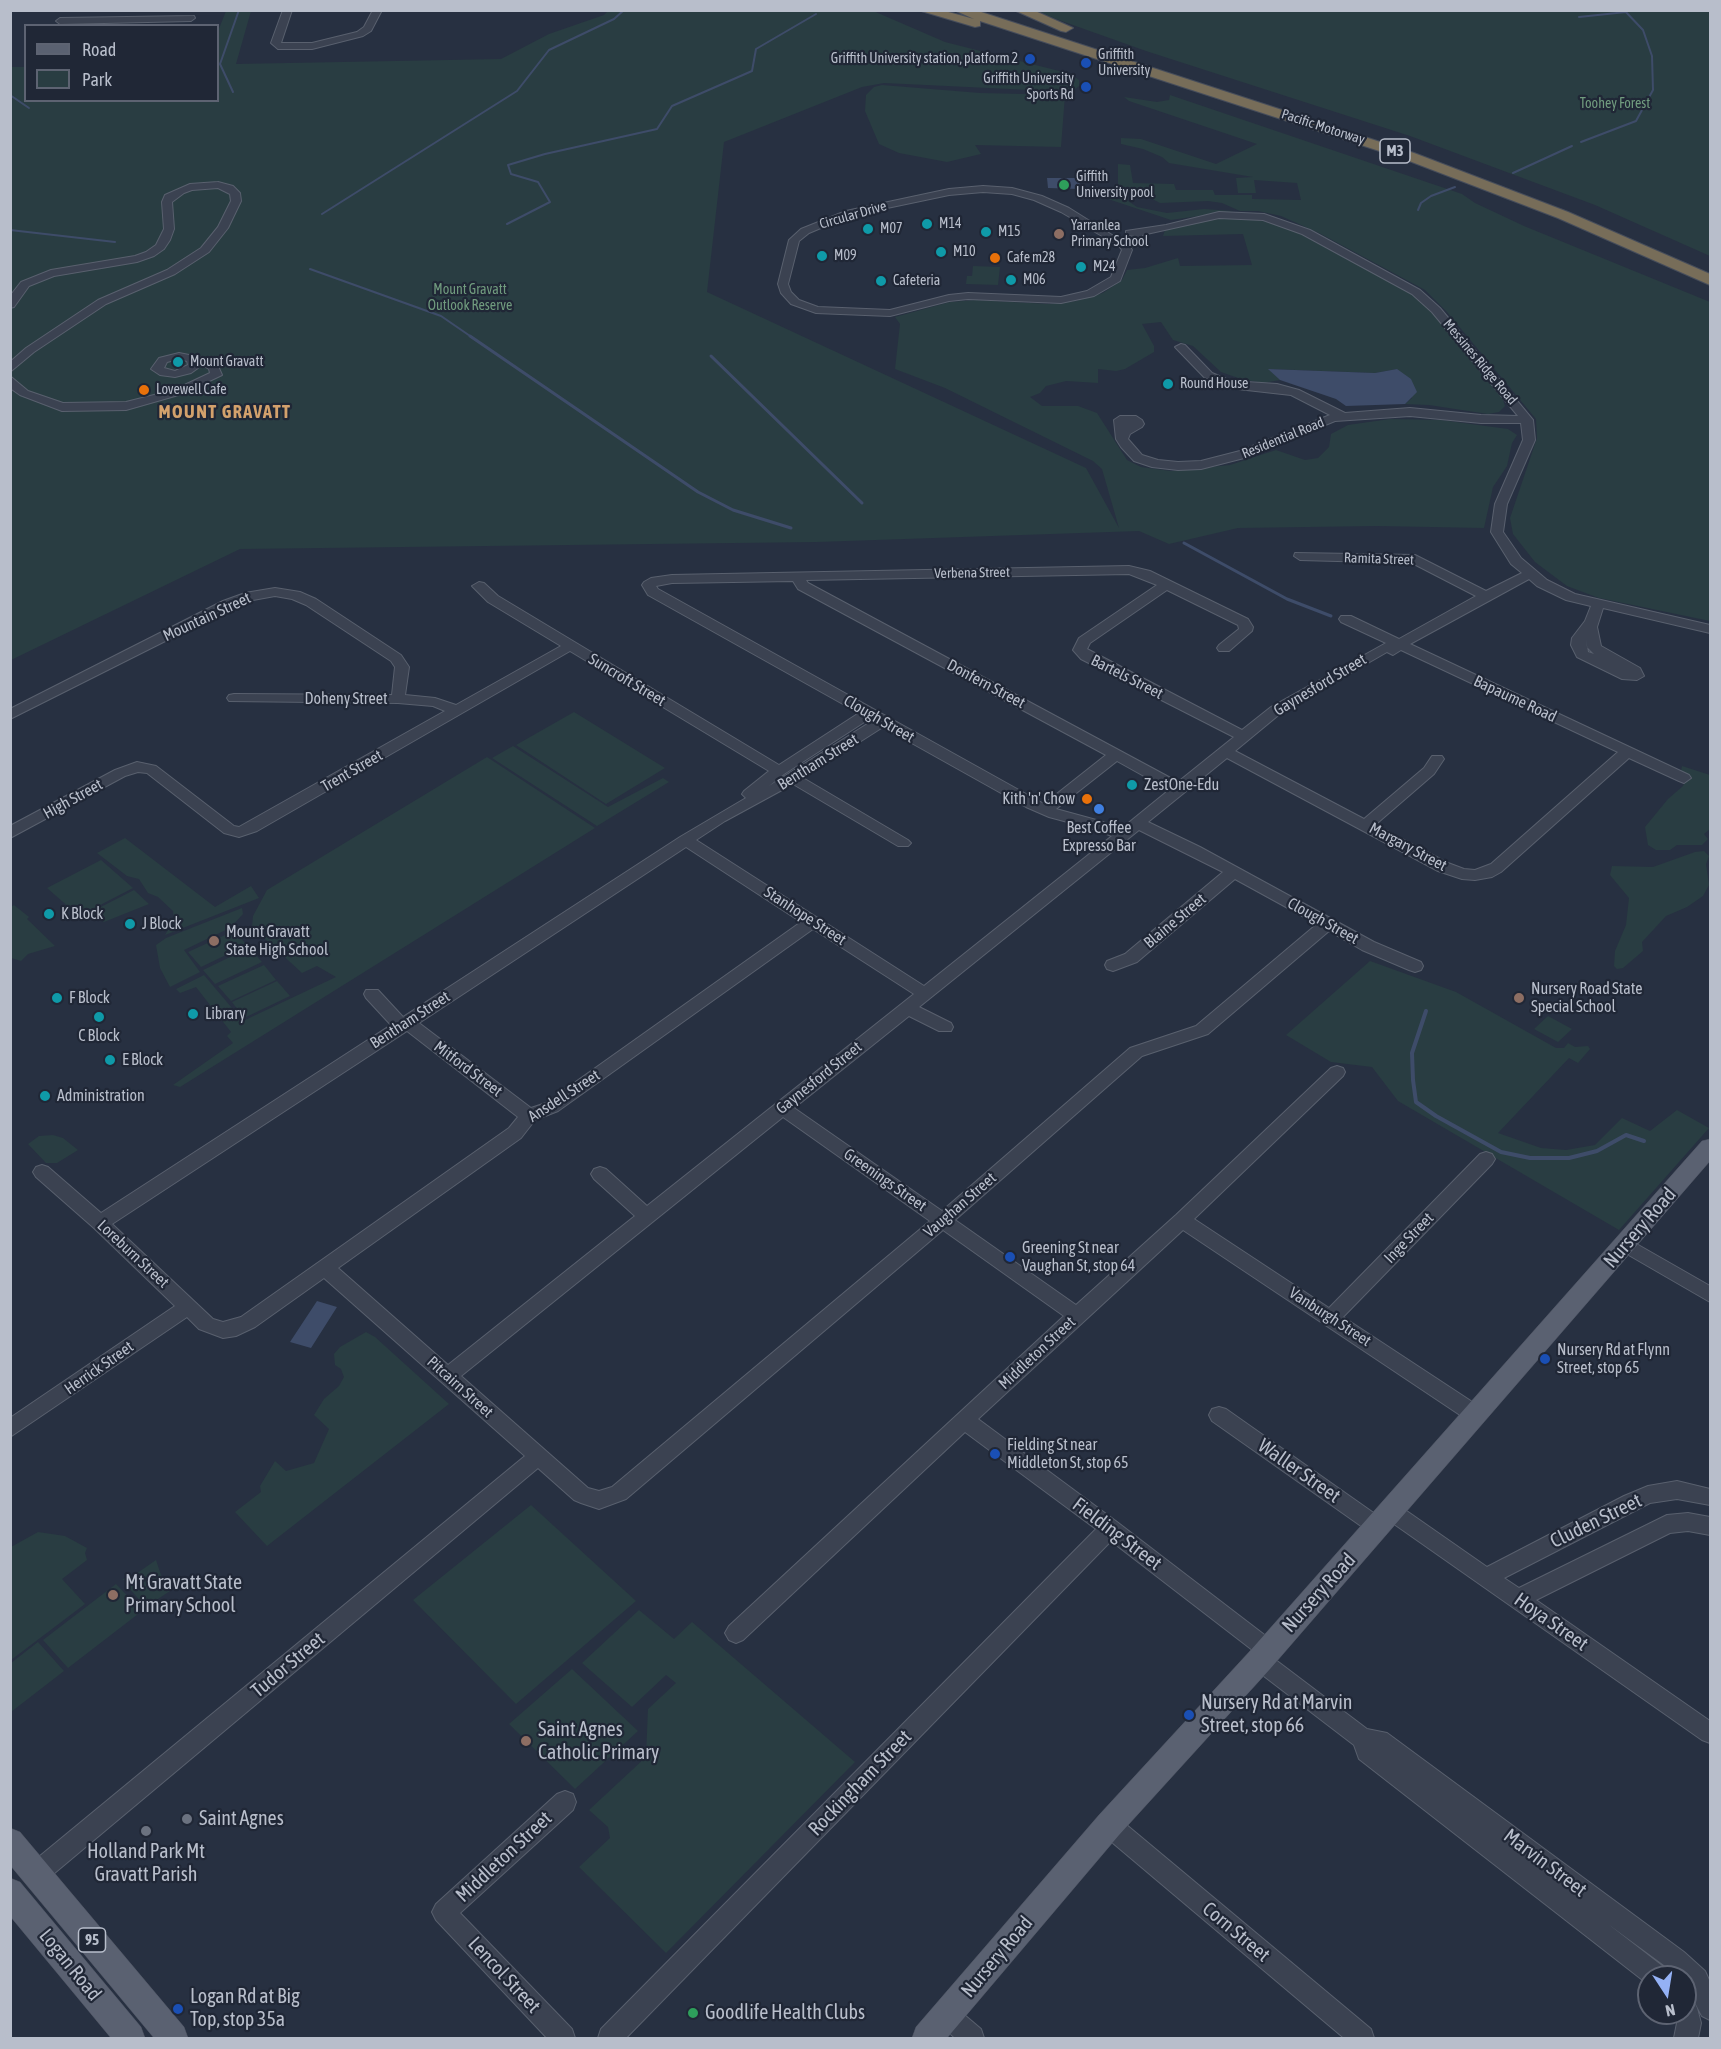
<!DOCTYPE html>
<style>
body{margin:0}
#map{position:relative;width:1721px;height:2049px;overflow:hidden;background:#273041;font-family:"Asap Condensed",sans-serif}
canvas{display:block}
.frame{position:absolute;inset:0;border:12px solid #b8becb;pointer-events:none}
.legend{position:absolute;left:24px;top:24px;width:195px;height:78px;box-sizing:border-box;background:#202736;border:2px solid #5d6372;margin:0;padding:8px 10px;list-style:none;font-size:18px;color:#b8becb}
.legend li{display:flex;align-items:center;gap:12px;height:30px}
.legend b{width:30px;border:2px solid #5d6372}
.north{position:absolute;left:1637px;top:1965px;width:60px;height:60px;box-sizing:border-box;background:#202736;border:2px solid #5d6372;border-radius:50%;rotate:168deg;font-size:16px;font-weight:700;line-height:24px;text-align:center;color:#b8becb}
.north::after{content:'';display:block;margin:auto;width:21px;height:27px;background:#94b1f5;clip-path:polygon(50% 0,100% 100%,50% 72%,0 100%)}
</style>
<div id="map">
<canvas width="1721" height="2049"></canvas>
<div class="frame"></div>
<ul class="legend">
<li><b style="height:8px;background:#5a6171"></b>Road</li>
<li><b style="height:16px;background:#293d42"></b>Park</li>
</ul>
<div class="north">N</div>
</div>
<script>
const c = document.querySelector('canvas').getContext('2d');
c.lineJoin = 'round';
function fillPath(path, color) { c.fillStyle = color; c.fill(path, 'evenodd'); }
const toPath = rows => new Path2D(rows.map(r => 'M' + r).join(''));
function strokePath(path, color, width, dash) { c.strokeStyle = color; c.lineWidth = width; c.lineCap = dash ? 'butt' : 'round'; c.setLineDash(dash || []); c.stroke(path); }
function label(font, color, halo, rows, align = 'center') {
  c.font = font + ' "Asap Condensed",sans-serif'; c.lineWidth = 4.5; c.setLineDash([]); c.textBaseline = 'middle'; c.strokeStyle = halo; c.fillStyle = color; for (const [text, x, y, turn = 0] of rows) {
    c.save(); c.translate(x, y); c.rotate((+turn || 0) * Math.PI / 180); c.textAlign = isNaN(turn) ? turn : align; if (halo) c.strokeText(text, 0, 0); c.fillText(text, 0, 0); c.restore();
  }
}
const green = toPath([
 [871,10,945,42,1071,74,1079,80,1079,86,1072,92,884,83,862,87,724,142,707,292,1086,468,1119,528,1102,469,1093,461,945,388,895,369,900,324,895,317,950,302,976,300,1049,304,1076,301,1103,293,1122,280,1127,270,1145,268,1178,258,1180,266,1252,265,1243,234,1163,236,1165,230,1207,219,1226,217,1246,217,1285,226,1414,295,1433,314,1502,397,1505,406,1499,412,1488,414,1429,405,1405,404,1412,398,1397,369,1375,373,1269,369,1280,380,1263,383,1241,379,1221,372,1193,346,1173,340,1161,322,1142,324,1154,346,1154,352,1125,369,1116,371,1098,369,1098,383,1066,381,1046,386,1040,393,1030,397,1042,406,1078,406,1097,413,1127,460,1141,467,1171,471,1230,465,1276,450,1305,460,1318,458,1329,447,1331,434,1348,425,1390,419,1441,420,1508,429,1517,435,1512,443,1507,466,1493,487,1484,528,1377,526,1238,528,1169,544,1139,531,817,542,240,549,11,660,11,67,25,67,26,100,218,100,218,31,226,11,251,11,236,64,501,59,549,34,604,15,608,11],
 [1037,11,1710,11,1710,256,1595,205,1410,136,1146,51,1056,19],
 [882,85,980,93,1065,95,1061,147,975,145,981,154,947,162,899,153,879,144,865,111,866,95,874,87],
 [1170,95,1462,194,1475,203,1524,226,1710,302,1710,621,1599,598,1567,586,1535,562,1513,534,1510,518,1537,438,1536,419,1447,312,1425,290,1321,234,1281,216,1258,211,1240,211,1222,203,1208,201,1160,203,1135,190,1118,187,1118,164,1130,165,1133,183,1174,184,1176,190,1213,190,1215,195,1252,195,1252,199,1301,200,1297,183,1254,180,1256,193,1238,193,1236,178,1253,177,1169,163,1162,157,1143,149,1121,144,1121,138,1141,139,1216,164,1257,144,1129,101,1124,97,1157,102,1169,100],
 [1115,192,1137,207,1167,213,1204,209,1233,211,1171,220,1108,199],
 [973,266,1000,267,998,285,966,284,967,276,972,276],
 [574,712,665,768,606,804,516,745],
 [513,746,608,807,663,778,669,782,597,826,492,758],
 [487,757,595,828,180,1087,173,1085,233,1043,227,1036,231,1032,196,987,180,993,176,989,204,975,243,1021,336,977,317,966,302,973,252,927,253,916,267,890],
 [1682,766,1710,775,1710,829,1704,834,1708,839,1702,845,1677,845,1670,850,1656,850,1648,845,1645,827,1668,799,1683,786,1686,779,1681,771],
 [125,838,215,907,251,886,259,898,165,935,174,920,173,911,158,897,148,893,139,879,127,876,97,853],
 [1704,851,1709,856,1706,864,1709,885,1703,896,1687,907,1666,916,1642,942,1643,951,1623,968,1617,969,1614,966,1615,951,1626,925,1629,898,1610,875,1612,866,1653,867,1695,852],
 [101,860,133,888,79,916,47,888],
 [134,890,149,904,104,922,91,912],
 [14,905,29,917,27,919,55,946,28,954,21,961,11,958,11,907],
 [242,908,243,914,230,928,184,950,200,972,170,987,160,968,156,945,166,938],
 [234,931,247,945,201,967,188,952],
 [249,948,262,962,215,984,203,970],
 [1370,961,1456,992,1556,1048,1564,1048,1568,1043,1575,1047,1588,1046,1590,1049,1578,1063,1569,1058,1498,1133,1541,1148,1566,1150,1595,1145,1622,1118,1650,1131,1677,1110,1709,1128,1619,1230,1398,1101,1372,1067,1331,1062,1286,1035],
 [264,965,276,980,231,1001,218,986],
 [277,981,290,996,244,1018,232,1002],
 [1548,1016,1572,1029,1558,1042,1534,1029],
 [53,1135,63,1138,78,1150,57,1163,46,1163,28,1144,39,1136],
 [366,1332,375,1337,449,1404,267,1546,235,1512,261,1492,260,1486,275,1461,286,1471,314,1463,329,1429,314,1415,324,1399,339,1386,344,1377,341,1369,335,1365,334,1354,340,1347],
 [531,1505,636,1601,516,1704,413,1600],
 [38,1532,65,1536,87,1548,85,1553,87,1560,62,1579,85,1604,11,1660,11,1547],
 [156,1560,162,1578,173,1589,146,1607,127,1586,130,1585,126,1580,122,1580,127,1576,133,1576],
 [116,1584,142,1611,68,1668,43,1640],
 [639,1610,674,1639,692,1622,855,1762,666,1953,579,1867,610,1838,608,1827,589,1810,646,1757,648,1709,676,1683,666,1675,632,1707,582,1663],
 [38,1642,64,1671,11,1712,11,1663],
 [572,1669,638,1731,575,1789,509,1724]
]);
const water = toPath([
 [1047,178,1079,178,1080,189,1048,188],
 [1268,369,1375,373,1397,369,1411,379,1417,392,1405,404,1346,406,1336,399,1280,380],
 [317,1301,337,1307,311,1348,290,1342]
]);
const streamFar2 = toPath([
 [1579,17,1626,12],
 [233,92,220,64,239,10],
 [10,95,29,108],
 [1581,142,1636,121,1653,90,1652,56,1643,30,1624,10],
 [1513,173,1572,146],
 [1418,210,1421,203,1431,196,1455,187],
 [322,214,517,91,549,50,614,19,624,10],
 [507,224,550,202,538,182,511,174,508,165,545,154,657,129,672,106,752,71,756,49,816,14],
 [10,230,115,242],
 [310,269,441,316,473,338]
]);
const streamFar1 = toPath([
 [470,336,698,492,733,510,791,528],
 [711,356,862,503],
 [1184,543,1287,599,1331,616]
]);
const stream = toPath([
 [1426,1011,1412,1053,1413,1080,1416,1102,1436,1116,1501,1152,1530,1158,1569,1158,1597,1151,1626,1135,1644,1141]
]);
const minor = toPath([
 [283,10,292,10,281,43,312,43,357,32,364,27,373,10,382,10,371,31,363,36,312,49,278,49,271,43,283,10],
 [194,16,195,18,191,21,60,24,56,21,60,18,194,16],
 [218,182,233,186,240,193,241,201,228,228,209,252,175,274,106,304,34,352,10,372,10,362,26,348,98,300,167,270,201,248,218,227,231,201,230,194,218,188,192,190,184,193,172,202,174,229,170,240,164,249,154,256,137,262,54,276,29,286,14,307,10,308,10,296,21,282,51,270,135,256,146,252,156,245,164,229,162,202,165,195,190,184,218,182],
 [983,186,1012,188,1042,196,1069,208,1120,240,1134,240,1135,236,1126,235,1126,231,1166,225,1219,212,1264,214,1310,230,1420,290,1440,308,1533,420,1535,440,1507,504,1503,532,1521,558,1547,580,1575,594,1710,625,1710,633,1603,608,1597,627,1601,646,1640,668,1644,676,1637,680,1622,679,1577,657,1571,645,1572,638,1585,621,1591,606,1566,600,1537,586,1529,579,1410,644,1689,775,1691,778,1684,783,1679,781,1629,758,1501,872,1492,877,1475,880,1462,879,1438,871,1227,758,1148,822,1200,847,1374,942,1421,962,1423,966,1421,970,1415,972,1409,970,1362,950,1329,931,1208,1034,1142,1056,955,1220,1076,1305,1176,1215,1331,1068,1337,1066,1343,1068,1345,1072,1343,1076,1194,1219,1329,1308,1480,1154,1486,1152,1492,1154,1495,1159,1492,1164,1343,1317,1483,1409,1486,1415,1483,1421,1476,1423,1469,1421,1183,1230,978,1419,1117,1522,1275,1643,1279,1650,1273,1658,1367,1729,1387,1733,1684,1952,1705,1971,1710,1982,1710,2020,1702,2016,1685,1984,1685,1977,1677,1977,1668,1968,1608,1924,1666,1969,1670,1977,1649,1977,1649,1985,1359,1759,1354,1745,1252,1667,1249,1660,1255,1652,1111,1541,626,2038,598,2038,601,2029,1096,1529,965,1432,743,1640,736,1643,729,1640,725,1633,729,1626,1064,1316,943,1230,626,1499,599,1509,581,1503,574,1500,538,1468,45,1881,37,1884,29,1881,26,1873,29,1865,525,1456,324,1278,255,1327,236,1336,223,1338,199,1329,187,1317,10,1437,10,1418,175,1306,94,1228,36,1177,33,1172,36,1167,42,1165,48,1167,101,1213,391,1025,366,998,364,994,366,990,378,990,403,1017,680,837,746,798,742,794,744,791,769,771,570,651,257,831,239,837,224,833,147,773,138,772,125,776,10,838,10,826,115,770,137,762,156,766,234,826,239,827,445,711,433,706,398,703,229,701,227,698,229,695,234,694,392,695,395,667,391,661,306,605,292,599,275,596,253,600,233,607,10,719,10,709,223,601,245,593,275,588,300,592,316,599,401,655,409,667,405,695,435,698,456,705,561,646,488,602,472,586,479,582,484,583,498,596,779,765,859,713,648,595,642,585,644,582,651,578,672,575,1129,566,1150,571,1248,619,1253,627,1252,631,1229,651,1219,651,1217,648,1219,645,1239,629,1238,625,1167,590,1090,643,1087,649,1242,730,1271,707,1386,643,1341,622,1339,619,1341,616,1351,616,1399,639,1476,596,1412,563,1300,560,1294,556,1295,553,1415,555,1486,591,1522,573,1511,564,1491,532,1495,504,1523,440,1521,423,1481,423,1410,416,1335,421,1248,457,1201,469,1178,470,1152,467,1134,461,1121,447,1116,439,1114,420,1120,416,1136,416,1142,420,1144,424,1142,427,1130,434,1128,439,1142,455,1158,460,1178,462,1201,461,1240,451,1330,415,1291,395,1229,388,1204,377,1175,347,1181,344,1185,345,1212,373,1231,381,1277,384,1299,390,1345,413,1410,408,1481,415,1518,416,1432,312,1412,294,1302,234,1263,220,1219,218,1142,235,1144,241,1139,246,1130,247,1132,250,1120,281,1094,296,1061,303,968,299,949,301,890,316,816,313,791,304,781,293,778,284,789,240,801,229,846,211,949,189,983,186],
 [983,192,1012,194,1034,200,1061,212,1119,246,1122,250,1111,277,1087,291,1061,297,968,293,949,295,890,310,818,307,799,300,791,292,788,284,799,241,809,233,849,216,949,195,983,192],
 [1129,574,1157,585,1079,638,1073,650,1081,659,1234,737,1178,782,808,583,806,580,1129,574],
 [793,581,798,589,1106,755,1044,804,658,589,656,586,672,583,793,581],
 [1586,639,1587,647,1594,654,1588,652,1586,639],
 [1401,650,1618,752,1491,864,1475,870,1464,869,1448,863,1375,825,1434,774,1444,759,1442,756,1432,756,1424,768,1364,819,1235,751,1281,713,1387,652,1393,655,1401,650],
 [869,719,872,721,769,786,784,774,869,719],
 [883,727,1026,807,1049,817,1090,828,1112,836,924,986,696,840,725,821,793,784,898,846,908,846,911,843,908,840,803,778,883,727],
 [1117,761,1169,790,1121,829,1100,821,1056,809,1117,761],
 [1139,830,1223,872,1125,954,1107,961,1105,965,1107,969,1113,971,1137,962,1235,879,1317,924,1196,1026,1130,1048,942,1211,794,1108,909,1016,939,1031,951,1031,953,1027,951,1023,919,1007,1139,830],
 [686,847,801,922,546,1103,531,1108,419,1023,686,847],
 [813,929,914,994,647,1206,606,1169,600,1167,594,1169,591,1174,594,1179,635,1216,448,1365,338,1268,521,1138,535,1120,558,1111,813,929],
 [407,1031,518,1117,509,1128,241,1317,223,1322,213,1319,112,1224,407,1031],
 [783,1117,930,1221,612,1487,599,1491,588,1488,461,1376,783,1117],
 [179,353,209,359,218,366,222,375,182,394,126,410,62,411,20,395,10,388,10,376,28,391,63,403,126,402,174,390,210,373,209,369,199,363,198,368,191,373,175,377,160,375,151,369,159,358,179,353],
 [179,359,187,361,188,365,175,371,164,368,167,362,179,359],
 [1626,1238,1710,1286,1710,1302,1620,1250,1617,1245,1620,1240,1626,1238],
 [1219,1407,1226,1409,1385,1521,1388,1527,1385,1533,1378,1536,1371,1533,1212,1421,1209,1415,1212,1409,1219,1407],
 [1677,1481,1710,1489,1710,1505,1677,1499,1650,1503,1504,1578,1519,1588,1667,1515,1688,1513,1710,1517,1710,1535,1688,1531,1670,1533,1536,1600,1710,1721,1710,1743,1702,1740,1384,1517,1381,1511,1384,1505,1391,1502,1398,1505,1487,1567,1624,1496,1648,1486,1677,1481],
 [565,1791,573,1794,576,1802,573,1810,460,1913,572,2029,575,2038,547,2038,436,1920,432,1912,436,1904,557,1794,565,1791],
 [1109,1814,1117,1817,1371,2029,1374,2038,1344,2038,1101,1833,1098,1825,1101,1817,1109,1814],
 [1685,1996,1693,2000,1697,2008,1701,2023,1698,2038,1674,2038,1677,2023,1674,2013,1685,2013,1685,1996],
 [947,2003,955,2007,981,2029,984,2038,955,2038,939,2023,935,2015,939,2007,947,2003]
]);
const major = toPath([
 [1710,1139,1710,1161,1270,1669,1119,1835,947,2038,912,2038,916,2027,1099,1815,1250,1651,1702,1141,1710,1139],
 [10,1828,20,1832,184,2027,188,2038,154,2038,10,1865,10,1828],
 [10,1878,20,1882,141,2027,145,2038,111,2038,10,1916,10,1878]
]);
const highway = toPath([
 [918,10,941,10,974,19,954,10,975,10,1414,153,1568,212,1710,274,1710,285,1558,218,1404,159,980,21,980,26,975,27,918,10],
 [1014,10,1033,10,1073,28,1066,32,1061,31,1014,10]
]);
const markers = [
 [1030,59,6,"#1a4fb4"],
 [1086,63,6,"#1a4fb4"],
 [1086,87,6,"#1a4fb4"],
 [1064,185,6,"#2e9e5b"],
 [927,224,6,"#0f9aa8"],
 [868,229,6,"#0f9aa8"],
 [986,232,6,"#0f9aa8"],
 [1059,234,6,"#8d6e63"],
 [941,252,6,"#0f9aa8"],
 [822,256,6,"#0f9aa8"],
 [995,258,6,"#e8710a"],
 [1081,267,6,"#0f9aa8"],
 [1011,280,6,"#0f9aa8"],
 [881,281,6,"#0f9aa8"],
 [178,362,6,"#0f9aa8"],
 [1168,384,6,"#0f9aa8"],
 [144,390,6,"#e8710a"],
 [1132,785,6,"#0f9aa8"],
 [1087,799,6,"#e8710a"],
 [1099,809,6,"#3f7fe0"],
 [49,914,6,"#0f9aa8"],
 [130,924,6,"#0f9aa8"],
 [214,941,6,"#8d6e63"],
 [57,998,6,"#0f9aa8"],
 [1519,998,6,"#8d6e63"],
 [193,1014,6,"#0f9aa8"],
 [99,1017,6,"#0f9aa8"],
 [110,1060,6,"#0f9aa8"],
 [45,1096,6,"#0f9aa8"],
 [1010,1257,6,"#1a4fb4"],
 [1545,1359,6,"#1a4fb4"],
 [995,1454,6,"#1a4fb4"],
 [113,1595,6,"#8d6e63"],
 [1189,1715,6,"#1a4fb4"],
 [526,1741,6,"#8d6e63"],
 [187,1819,6,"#6b7280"],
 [146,1831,6,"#6b7280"],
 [178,2009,6,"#1a4fb4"],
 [693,2013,6,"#2e9e5b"]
];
const farPoinames = [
 ["Griffith",1098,55],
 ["University",1098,71],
 ["Griffith University station, platform 2",1018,59,"right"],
 ["Griffith University",1074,79,"right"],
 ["Sports Rd",1074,95,"right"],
 ["Giffith",1076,177],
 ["University pool",1076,193],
 ["M14",939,224],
 ["Yarranlea",1071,226],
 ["Primary School",1071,242],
 ["M07",880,229],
 ["M15",998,232],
 ["M10",953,252],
 ["M09",834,256],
 ["Cafe m28",1007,258],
 ["M24",1093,267],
 ["M06",1023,280],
 ["Cafeteria",893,281],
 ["Mount Gravatt",190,362],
 ["Round House",1180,384],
 ["Lovewell Cafe",156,390]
];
const farParknames = [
 ["Toohey Forest",1615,104],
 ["Mount Gravatt",470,290],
 ["Outlook Reserve",470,306]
];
const farStreetnames = [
 ["Pacific Motorway",1323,127,18],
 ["Circular Drive",853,215,-16],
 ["Messines Ridge Road",1480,362,50],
 ["Residential Road",1283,438,-22],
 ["Ramita Street",1379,559,2],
 ["Verbena Street",972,573,-1]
];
const shields = [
 [1395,151,30],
 [92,1940,27]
];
const shieldNames = [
 ["M3",1395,151],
 ["95",92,1940]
];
const streetNames = [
 ["Mountain Street",207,617,-25],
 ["Bartels Street",1127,677,27],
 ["Suncroft Street",627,680,31],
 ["Donfern Street",986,684,28],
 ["Gaynesford Street",1320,685,-31],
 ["Doheny Street",346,699],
 ["Bapaume Road",1515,699,25],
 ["Clough Street",879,719,30],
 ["Bentham Street",818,762,-32],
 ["Trent Street",352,771,-30],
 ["High Street",73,799,-29],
 ["Margary Street",1408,847,28],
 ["Stanhope Street",805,916,33],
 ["Blaine Street",1175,921,-40],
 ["Clough Street",1323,921,29],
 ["Bentham Street",410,1020,-33],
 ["Mitford Street",468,1069,37],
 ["Gaynesford Street",819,1078,-39],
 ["Ansdell Street",564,1096,-33],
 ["Greenings Street",885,1180,35],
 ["Vaughan Street",960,1205,-41],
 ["Inge Street",1409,1238,-46],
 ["Loreburn Street",133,1254,43],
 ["Vanburgh Street",1330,1317,33],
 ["Middleton Street",1037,1353,-43],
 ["Herrick Street",99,1368,-35],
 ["Pitcairn Street",460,1387,42]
];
const poiNames = [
 ["ZestOne-Edu",1144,785],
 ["Kith 'n' Chow",1075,799,"right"],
 ["Best Coffee",1099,828,"center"],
 ["Expresso Bar",1099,846,"center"],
 ["K Block",61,914],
 ["J Block",142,924],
 ["Mount Gravatt",226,932],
 ["State High School",226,950],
 ["Nursery Road State",1531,989],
 ["Special School",1531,1007],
 ["F Block",69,998],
 ["Library",205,1014],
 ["C Block",99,1036,"center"],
 ["E Block",122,1060],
 ["Administration",57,1096],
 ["Greening St near",1022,1248],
 ["Vaughan St, stop 64",1022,1266],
 ["Nursery Rd at Flynn",1557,1350],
 ["Street, stop 65",1557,1368],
 ["Fielding St near",1007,1445],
 ["Middleton St, stop 65",1007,1463]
];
const farDistrictnames = [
 ["MOUNT GRAVATT",225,412]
];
const nearStreetnames = [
 ["Nursery Road",1640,1228,-49],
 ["Waller Street",1299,1471,35],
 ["Cluden Street",1596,1521,-26],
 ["Fielding Street",1117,1534,37],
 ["Nursery Road",1319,1593,-48],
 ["Hoya Street",1551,1622,35],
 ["Tudor Street",288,1665,-40],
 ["Rockingham Street",860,1783,-46],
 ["Middleton Street",504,1857,-43],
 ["Marvin Street",1545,1863,37],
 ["Corn Street",1236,1932,40],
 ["Nursery Road",997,1957,-50],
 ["Logan Road",70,1965,51],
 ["Lencol Street",504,1975,47]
];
const nearPoinames = [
 ["Mt Gravatt State",125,1583],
 ["Primary School",125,1606],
 ["Nursery Rd at Marvin",1201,1703],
 ["Street, stop 66",1201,1726],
 ["Saint Agnes",538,1730],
 ["Catholic Primary",538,1753],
 ["Saint Agnes",199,1819],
 ["Holland Park Mt",146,1852,"center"],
 ["Gravatt Parish",146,1875,"center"],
 ["Logan Rd at Big",190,1997],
 ["Top, stop 35a",190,2020],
 ["Goodlife Health Clubs",705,2013]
];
fillPath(green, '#293d42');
fillPath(water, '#3e4c69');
strokePath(streamFar2, '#3e4c69', 2);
strokePath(streamFar1, '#3e4c69', 3);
strokePath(stream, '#3e4c69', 4);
strokePath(minor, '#59606e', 2);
strokePath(major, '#454b5a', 1);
strokePath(highway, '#464d5b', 2);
fillPath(minor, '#3b4251');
fillPath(major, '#5a6171');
fillPath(highway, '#776d59');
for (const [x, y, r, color] of markers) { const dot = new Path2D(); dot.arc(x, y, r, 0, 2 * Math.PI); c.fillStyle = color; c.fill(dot); strokePath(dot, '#202736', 2); }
label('14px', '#b8becb', '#202736', farPoinames, 'left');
label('14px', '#709b7e', '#202736', farParknames);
label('14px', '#b8becb', '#202736', farStreetnames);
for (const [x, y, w] of shields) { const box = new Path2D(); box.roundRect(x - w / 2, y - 12, w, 24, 4.5); c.fillStyle = '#202736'; c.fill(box); strokePath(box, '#b8becb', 1.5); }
label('bold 15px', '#b8becb', null, shieldNames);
label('16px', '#b8becb', '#202736', streetNames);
label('16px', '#b8becb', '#202736', poiNames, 'left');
c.letterSpacing = '1.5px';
label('bold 18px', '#d3a16c', '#202736', farDistrictnames);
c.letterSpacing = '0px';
label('20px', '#b8becb', '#202736', nearStreetnames);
label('20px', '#b8becb', '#202736', nearPoinames, 'left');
</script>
